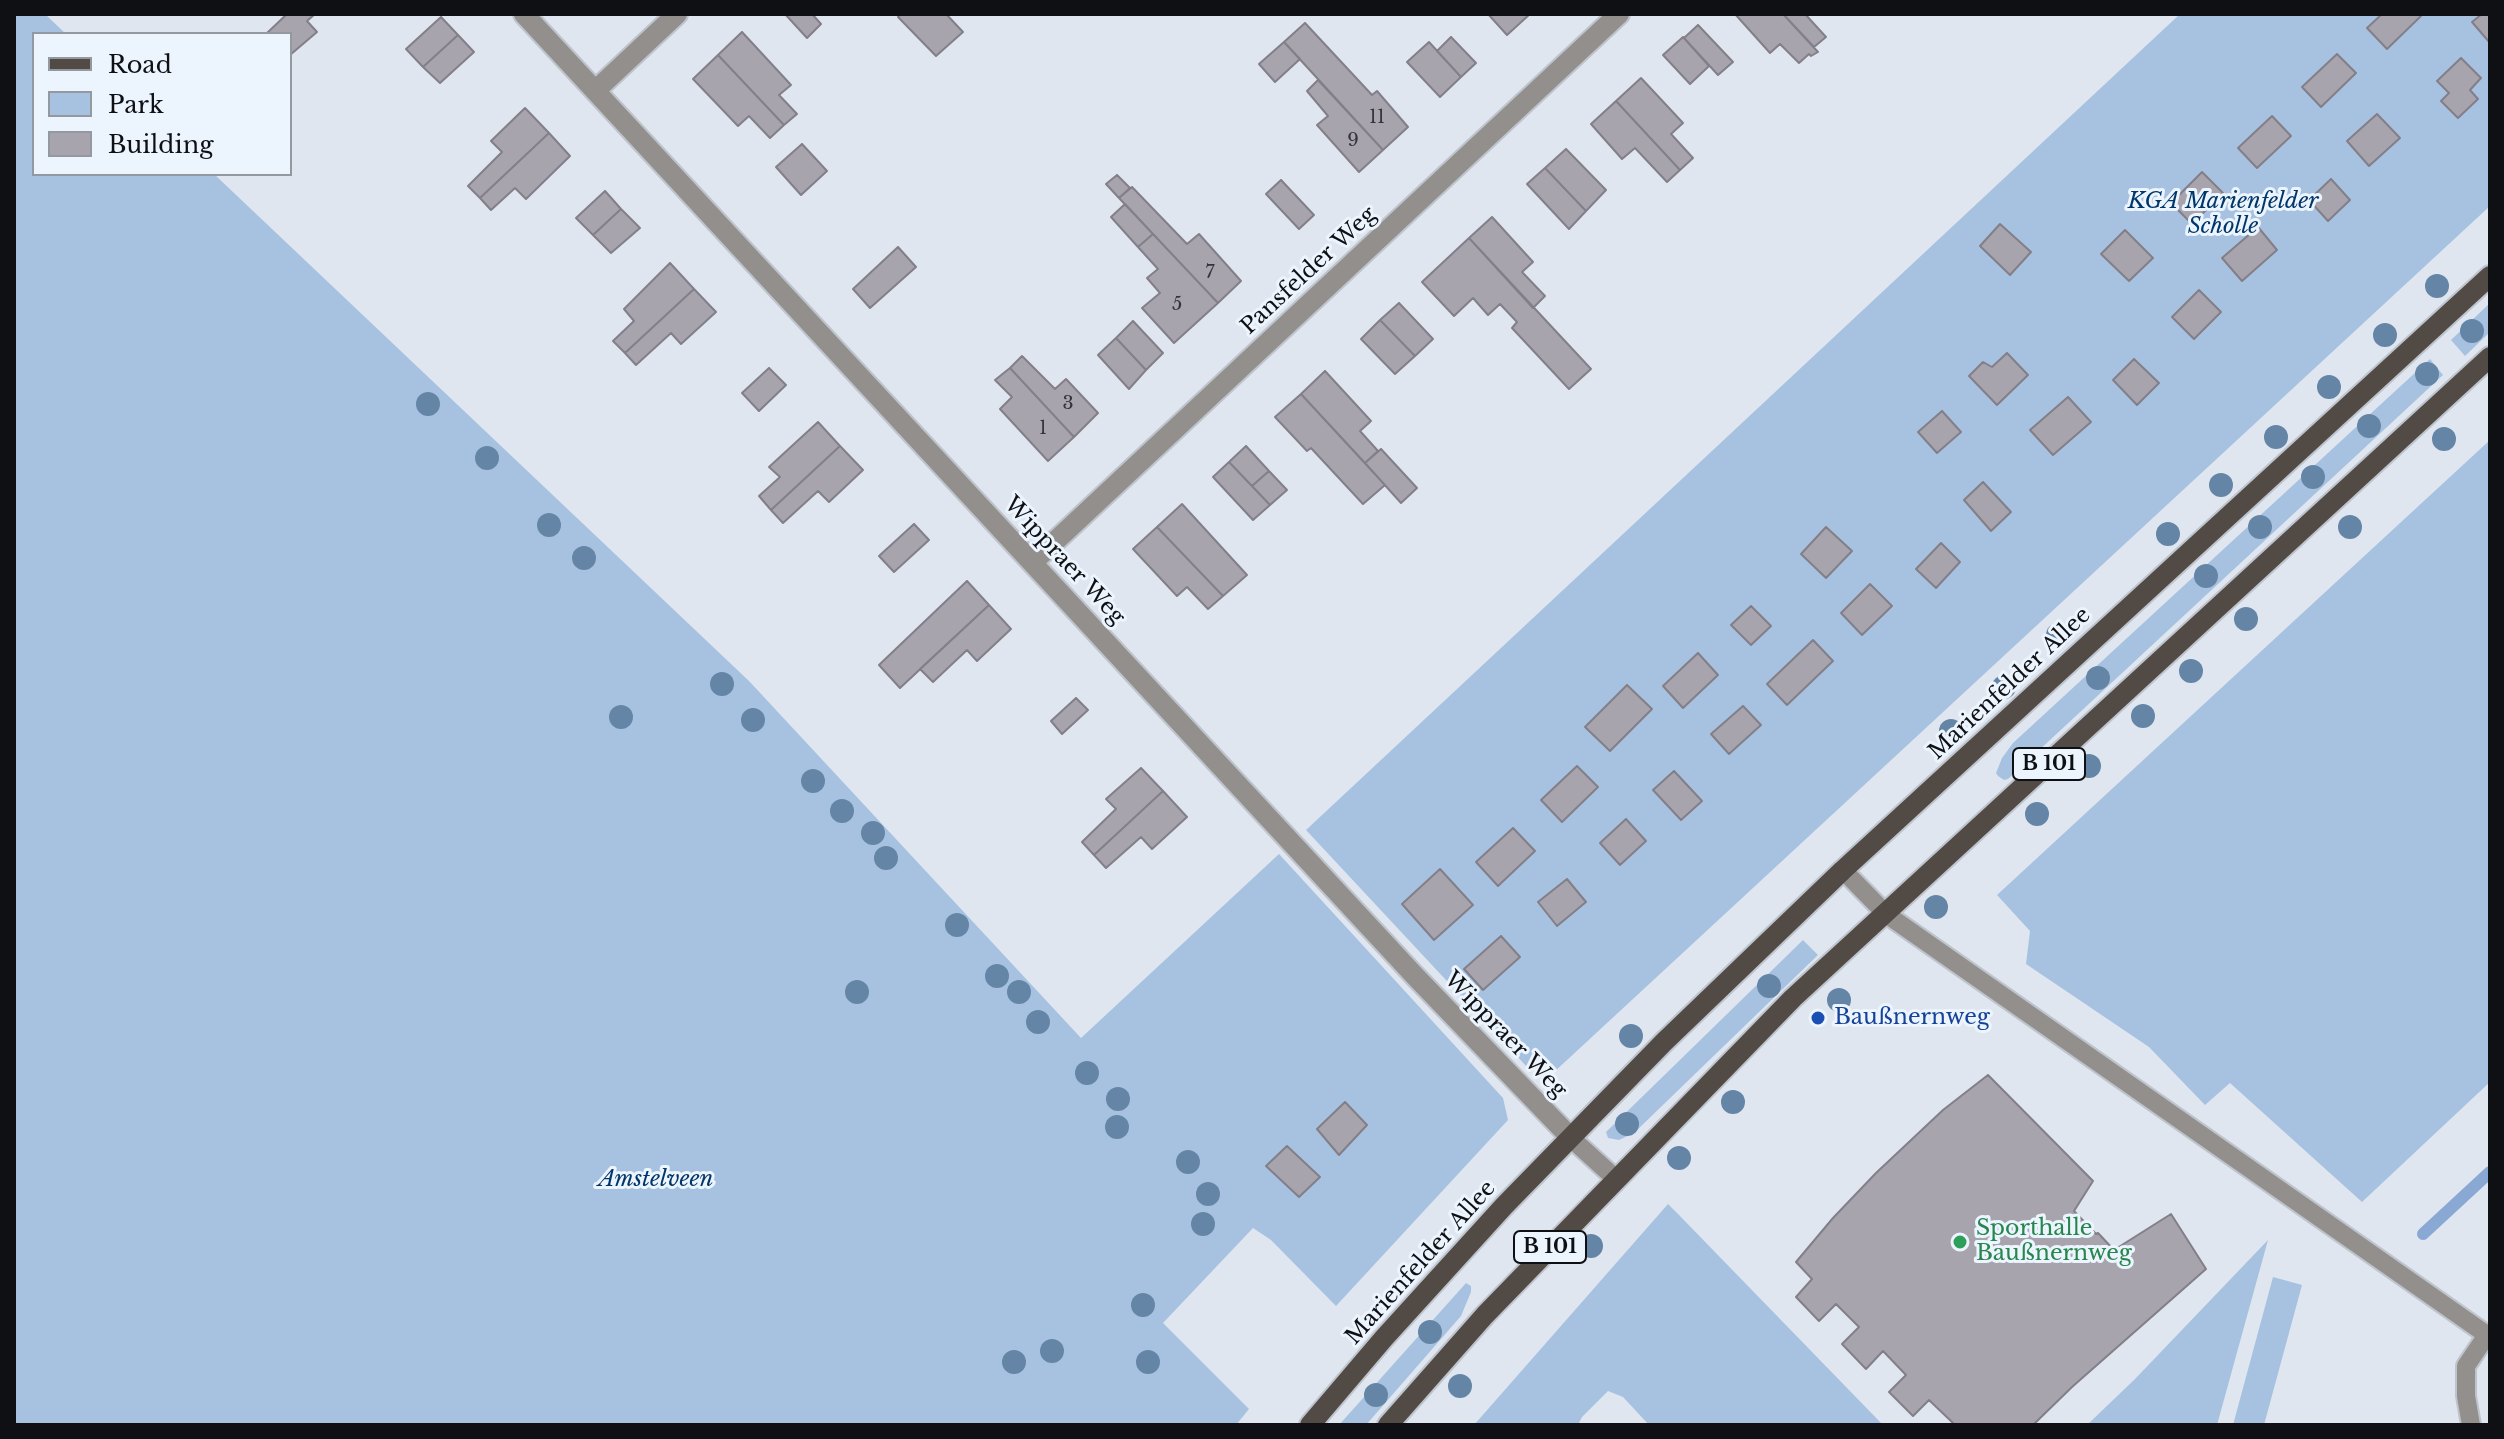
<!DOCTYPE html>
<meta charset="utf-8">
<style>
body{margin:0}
#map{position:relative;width:2504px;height:1439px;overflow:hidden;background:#dfe6ef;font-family:"Libre Baskerville",serif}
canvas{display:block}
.frame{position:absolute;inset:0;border:16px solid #0e1013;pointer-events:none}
.legend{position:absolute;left:32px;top:32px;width:260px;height:144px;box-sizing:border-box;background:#ecf4fd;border:2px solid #93999f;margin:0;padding:10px 14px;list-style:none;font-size:24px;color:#0e1013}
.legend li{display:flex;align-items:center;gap:16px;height:40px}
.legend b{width:40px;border:2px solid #93999f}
</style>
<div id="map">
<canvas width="2504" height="1439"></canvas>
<div class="frame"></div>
<ul class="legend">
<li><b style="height:10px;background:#514a45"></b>Road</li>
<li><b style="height:22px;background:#a7c2e0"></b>Park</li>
<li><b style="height:22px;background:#a8a4ae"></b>Building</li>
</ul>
</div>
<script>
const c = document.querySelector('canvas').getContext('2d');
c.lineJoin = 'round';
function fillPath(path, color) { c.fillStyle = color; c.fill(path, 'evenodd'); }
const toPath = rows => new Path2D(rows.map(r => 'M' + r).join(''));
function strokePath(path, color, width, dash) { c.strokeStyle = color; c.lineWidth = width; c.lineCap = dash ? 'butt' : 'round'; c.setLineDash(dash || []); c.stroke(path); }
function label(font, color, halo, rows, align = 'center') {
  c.font = font + ' "Libre Baskerville",serif'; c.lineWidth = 6; c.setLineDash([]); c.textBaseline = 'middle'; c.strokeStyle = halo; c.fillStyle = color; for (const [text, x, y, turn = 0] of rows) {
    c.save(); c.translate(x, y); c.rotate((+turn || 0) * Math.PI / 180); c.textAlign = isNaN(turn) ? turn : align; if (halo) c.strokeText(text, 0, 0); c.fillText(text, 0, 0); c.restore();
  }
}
const green = toPath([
 [14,14,45,14,66,34,34,34,34,174,214,174,749,681,1081,1038,1279,854,1503,1098,1508,1120,1336,1306,1271,1240,1253,1228,1163,1323,1249,1409,1236,1425,14,1425],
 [2180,14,2490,14,2490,206,1553,1073,1528,1068,1306,830],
 [2490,303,2490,332,2465,356,2451,340],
 [2430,359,2443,375,2008,779,2004,780,1998,776,1996,773,2002,758,2013,743],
 [2490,440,2490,1082,2362,1202,2230,1083,2205,1105,2149,1047,2026,964,2030,931,1997,895],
 [1803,940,1818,955,1634,1133,1619,1140,1608,1138,1606,1132],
 [1668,1204,1679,1215,1883,1425,1649,1425,1623,1397,1608,1391,1582,1417,1578,1425,1474,1425],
 [2268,1240,2217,1425,2087,1425,2135,1379],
 [2273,1277,2302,1285,2264,1425,2233,1425],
 [1466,1283,1471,1286,1471,1292,1461,1316,1366,1425,1339,1425]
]);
const stream = toPath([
 [2423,1234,2490,1172]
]);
const building = toPath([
 [287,14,315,14,307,21,317,32,290,55,290,34,266,34,287,14],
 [785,14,812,14,821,24,807,38,785,14],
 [901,14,946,14,963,32,936,56,898,17,901,14],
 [1488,14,1530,14,1507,35,1488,14],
 [1735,14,1783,14,1818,52,1811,56,1809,54,1799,63,1780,44,1770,53,1735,14],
 [1783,14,1805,14,1826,37,1814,47,1783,14],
 [2382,14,2419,14,2421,16,2387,49,2367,28,2382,14],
 [2482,14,2490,14,2490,43,2472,22,2482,14],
 [441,17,458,35,423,67,406,49,441,17],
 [1305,23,1372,95,1377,91,1408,127,1383,150,1284,42,1305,23],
 [1698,25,1733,62,1718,75,1684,38,1698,25],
 [742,32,791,85,779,95,797,114,784,125,718,55,742,32],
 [458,35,474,52,440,83,423,67,458,35],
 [1451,37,1476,63,1461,77,1437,51,1451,37],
 [1683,37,1709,66,1690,84,1663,55,1683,37],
 [1284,42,1300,59,1275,82,1259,64,1284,42],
 [1429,42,1461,77,1440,97,1407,62,1429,42],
 [2337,54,2356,73,2321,107,2302,87,2337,54],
 [718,55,784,125,770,138,749,116,738,126,693,79,718,55],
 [2461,58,2481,78,2470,90,2478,99,2458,118,2441,101,2449,93,2437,81,2461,58],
 [1641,78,1683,123,1671,134,1693,158,1680,170,1616,101,1641,78],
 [1318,80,1383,150,1359,172,1317,125,1328,116,1307,91,1318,80],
 [1616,101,1680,170,1667,182,1635,148,1622,159,1591,124,1616,101],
 [525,108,549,133,480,198,468,186,502,152,491,141,525,108],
 [2377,114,2400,138,2369,166,2347,141,2377,114],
 [2272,116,2291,136,2257,168,2238,148,2272,116],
 [549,133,570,156,526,199,515,188,491,210,480,198,549,133],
 [802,144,827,171,801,195,776,167,802,144],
 [1566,149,1606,190,1586,211,1545,168,1566,149],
 [1545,168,1586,211,1569,229,1527,184,1545,168],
 [2202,172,2223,193,2192,224,2171,203,2202,172],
 [1117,175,1130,188,1119,198,1106,184,1117,175],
 [2331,179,2350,200,2328,221,2309,200,2331,179],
 [1281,180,1314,215,1299,229,1266,194,1281,180],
 [1132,187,1187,244,1199,234,1241,281,1218,303,1119,198,1132,187],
 [605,191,621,209,593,235,576,218,605,191],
 [1125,204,1153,234,1138,247,1111,217,1125,204],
 [621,209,640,228,611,253,593,235,621,209],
 [1492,217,1533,262,1522,272,1545,296,1533,308,1469,238,1492,217],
 [2000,224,2031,252,2010,275,1980,246,2000,224],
 [2258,227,2277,250,2242,281,2222,258,2258,227],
 [2125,230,2153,258,2129,281,2101,254,2125,230],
 [1153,234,1218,303,1174,343,1142,308,1160,293,1147,278,1158,269,1138,247,1153,234],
 [1469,238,1591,369,1569,389,1512,328,1517,322,1500,304,1488,315,1473,298,1454,316,1422,282,1469,238],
 [898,247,916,267,870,308,853,289,898,247],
 [670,263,694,289,625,353,613,341,634,321,624,309,670,263],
 [694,289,716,312,681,344,671,333,636,365,625,353,694,289],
 [2199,290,2221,312,2194,339,2172,317,2199,290],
 [1399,303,1433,339,1415,356,1380,320,1399,303],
 [1380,320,1415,356,1395,374,1361,339,1380,320],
 [1133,321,1163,353,1146,370,1116,338,1133,321],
 [1116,338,1146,370,1129,389,1098,355,1116,338],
 [2007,353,2028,375,1997,405,1969,376,1983,362,1992,367,2007,353],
 [1022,356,1055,389,1066,379,1098,413,1074,437,1010,368,1022,356],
 [2134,359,2159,383,2137,405,2113,380,2134,359],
 [769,368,786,385,759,411,742,393,769,368],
 [1010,368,1074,437,1048,461,1000,409,1012,397,995,380,1010,368],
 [1325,371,1371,421,1360,431,1378,451,1365,463,1301,394,1325,371],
 [1301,394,1385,485,1363,504,1311,448,1307,451,1275,417,1301,394],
 [2068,397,2091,422,2053,455,2030,430,2068,397],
 [1942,411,1961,432,1937,453,1918,432,1942,411],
 [818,422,840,446,771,510,759,496,780,477,769,467,818,422],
 [840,446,863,470,829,502,818,491,783,523,771,510,840,446],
 [1246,446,1269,471,1252,486,1229,462,1246,446],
 [1381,449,1417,488,1401,503,1365,463,1381,449],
 [1229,462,1270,505,1253,520,1213,477,1229,462],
 [1269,471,1287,490,1270,505,1252,486,1269,471],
 [1983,482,2011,512,1991,531,1964,500,1983,482],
 [1182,504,1247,575,1223,596,1157,527,1182,504],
 [914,524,929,540,894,572,879,556,914,524],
 [1157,527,1223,596,1208,609,1187,587,1177,596,1133,549,1157,527],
 [1826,527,1852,551,1826,578,1801,554,1826,527],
 [1941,543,1960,562,1936,588,1916,569,1941,543],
 [967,581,989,605,900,688,879,665,967,581],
 [1870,584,1892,606,1862,635,1841,613,1870,584],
 [989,605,1011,629,977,661,967,650,933,682,920,669,989,605],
 [1751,606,1771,626,1751,645,1731,625,1751,606],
 [1813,640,1833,661,1787,705,1767,684,1813,640],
 [1698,653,1718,675,1683,708,1663,686,1698,653],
 [1627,685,1652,709,1610,751,1585,727,1627,685],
 [1076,698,1088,710,1062,734,1051,721,1076,698],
 [1743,706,1761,725,1729,754,1711,734,1743,706],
 [1577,766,1598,787,1562,822,1541,800,1577,766],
 [1141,768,1163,791,1094,855,1082,842,1116,809,1106,799,1141,768],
 [1674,771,1702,801,1681,820,1653,790,1674,771],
 [1163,791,1187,817,1152,849,1141,837,1106,868,1094,855,1163,791],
 [1626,819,1646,841,1620,865,1600,843,1626,819],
 [1513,828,1535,851,1498,886,1476,862,1513,828],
 [1440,869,1473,905,1434,940,1402,904,1440,869],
 [1567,879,1586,902,1557,926,1538,902,1567,879],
 [1501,936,1520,957,1483,990,1464,969,1501,936],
 [1988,1075,2093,1181,2074,1211,2096,1234,2098,1233,2114,1250,2171,1214,2206,1269,2072,1387,2033,1425,1951,1425,1953,1423,1929,1400,1913,1416,1889,1392,1906,1375,1883,1351,1866,1369,1842,1344,1859,1327,1836,1304,1819,1321,1796,1297,1812,1279,1796,1262,1833,1218,1876,1173,1943,1110,1988,1075],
 [1345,1102,1367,1125,1339,1155,1317,1129,1345,1102],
 [1287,1146,1320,1177,1299,1197,1266,1166,1287,1146]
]);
const lane = toPath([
 [1843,870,1886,914,2490,1337],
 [1572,1139,1616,1179],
 [2471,1425,2466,1396,2466,1366,2487,1335]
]);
const street = toPath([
 [524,14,1414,975,1572,1139],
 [595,91,677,14],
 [1033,562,1619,14]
]);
const primary = toPath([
 [1310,1425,1384,1338,1504,1206,1664,1042,1843,870,2490,276],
 [1388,1425,1485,1315,1793,998,2490,357]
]);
const trees = [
 [2437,286],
 [2472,331],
 [2385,335],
 [2427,374],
 [2329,387],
 [428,404],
 [2369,426],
 [2276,437],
 [2444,439],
 [487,458],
 [2313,477],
 [2221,485],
 [549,525],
 [2260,527],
 [2350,527],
 [2168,534],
 [584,558],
 [2206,576],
 [2246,619],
 [2058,635],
 [2191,671],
 [2098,678],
 [722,684],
 [2004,687],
 [2143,716],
 [621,717],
 [753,720],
 [1951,731],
 [2089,766],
 [813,781],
 [842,811],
 [2037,814],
 [873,833],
 [886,858],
 [1936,907],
 [957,925],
 [997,976],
 [1769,986],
 [857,992],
 [1019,992],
 [1839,1000],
 [1038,1022],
 [1631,1036],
 [1087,1073],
 [1118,1099],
 [1733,1102],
 [1627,1124],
 [1117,1127],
 [1679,1158],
 [1188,1162],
 [1208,1194],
 [1203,1224],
 [1591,1246],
 [1143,1305],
 [1430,1332],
 [1052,1351],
 [1014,1362],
 [1148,1362],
 [1460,1386],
 [1376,1395]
];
const markers = [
 [1818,1018,8,"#1a4fb4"],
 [1960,1242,8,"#2e9e5b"]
];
const numberNames = [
 ["11",1377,118],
 ["9",1353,141],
 ["7",1210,273],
 ["5",1177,305],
 ["3",1068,404],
 ["1",1043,429]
];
const shields = [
 [2049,764,72],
 [1550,1247,72]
];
const shieldNames = [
 ["B 101",2049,764],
 ["B 101",1550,1247]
];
const parkNames = [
 ["KGA Marienfelder",2223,202],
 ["Scholle",2223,227],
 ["Amstelveen",656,1180]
];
const streetNames = [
 ["Pansfelder Weg",1309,271,-43],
 ["Wippraer Weg",1064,561,47],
 ["Marienfelder Allee",2010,684,-43],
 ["Wippraer Weg",1505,1035,46],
 ["Marienfelder Allee",1421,1263,-48]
];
const transitNames = [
 ["Baußnernweg",1834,1018]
];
const leisureNames = [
 ["Sporthalle",1976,1229],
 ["Baußnernweg",1976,1254]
];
fillPath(green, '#a7c2e0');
strokePath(stream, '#8aa8d4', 12);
fillPath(building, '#a8a4ae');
strokePath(building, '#827f88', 2);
strokePath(lane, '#bec4cc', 22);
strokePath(street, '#bec4cc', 24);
strokePath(primary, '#bec4cc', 24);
strokePath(lane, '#938f8c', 18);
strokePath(street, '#938f8c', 20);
strokePath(primary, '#514a45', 20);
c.fillStyle = '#6485a5';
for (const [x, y] of trees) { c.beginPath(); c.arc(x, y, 12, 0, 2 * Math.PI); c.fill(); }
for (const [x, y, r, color] of markers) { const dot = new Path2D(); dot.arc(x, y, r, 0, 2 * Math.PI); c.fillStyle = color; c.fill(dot); strokePath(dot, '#ecf4fd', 3); }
label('18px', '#34353a', null, numberNames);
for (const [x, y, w] of shields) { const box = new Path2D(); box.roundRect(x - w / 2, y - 16, w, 32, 6); c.fillStyle = '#ecf4fd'; c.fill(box); strokePath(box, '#0e1013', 2); }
label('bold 20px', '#0e1013', null, shieldNames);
label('italic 22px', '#003669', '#ecf4fd', parkNames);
label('22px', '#0e1013', '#ecf4fd', streetNames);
label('22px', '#164399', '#ecf4fd', transitNames, 'left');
label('22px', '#27864d', '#ecf4fd', leisureNames, 'left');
</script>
